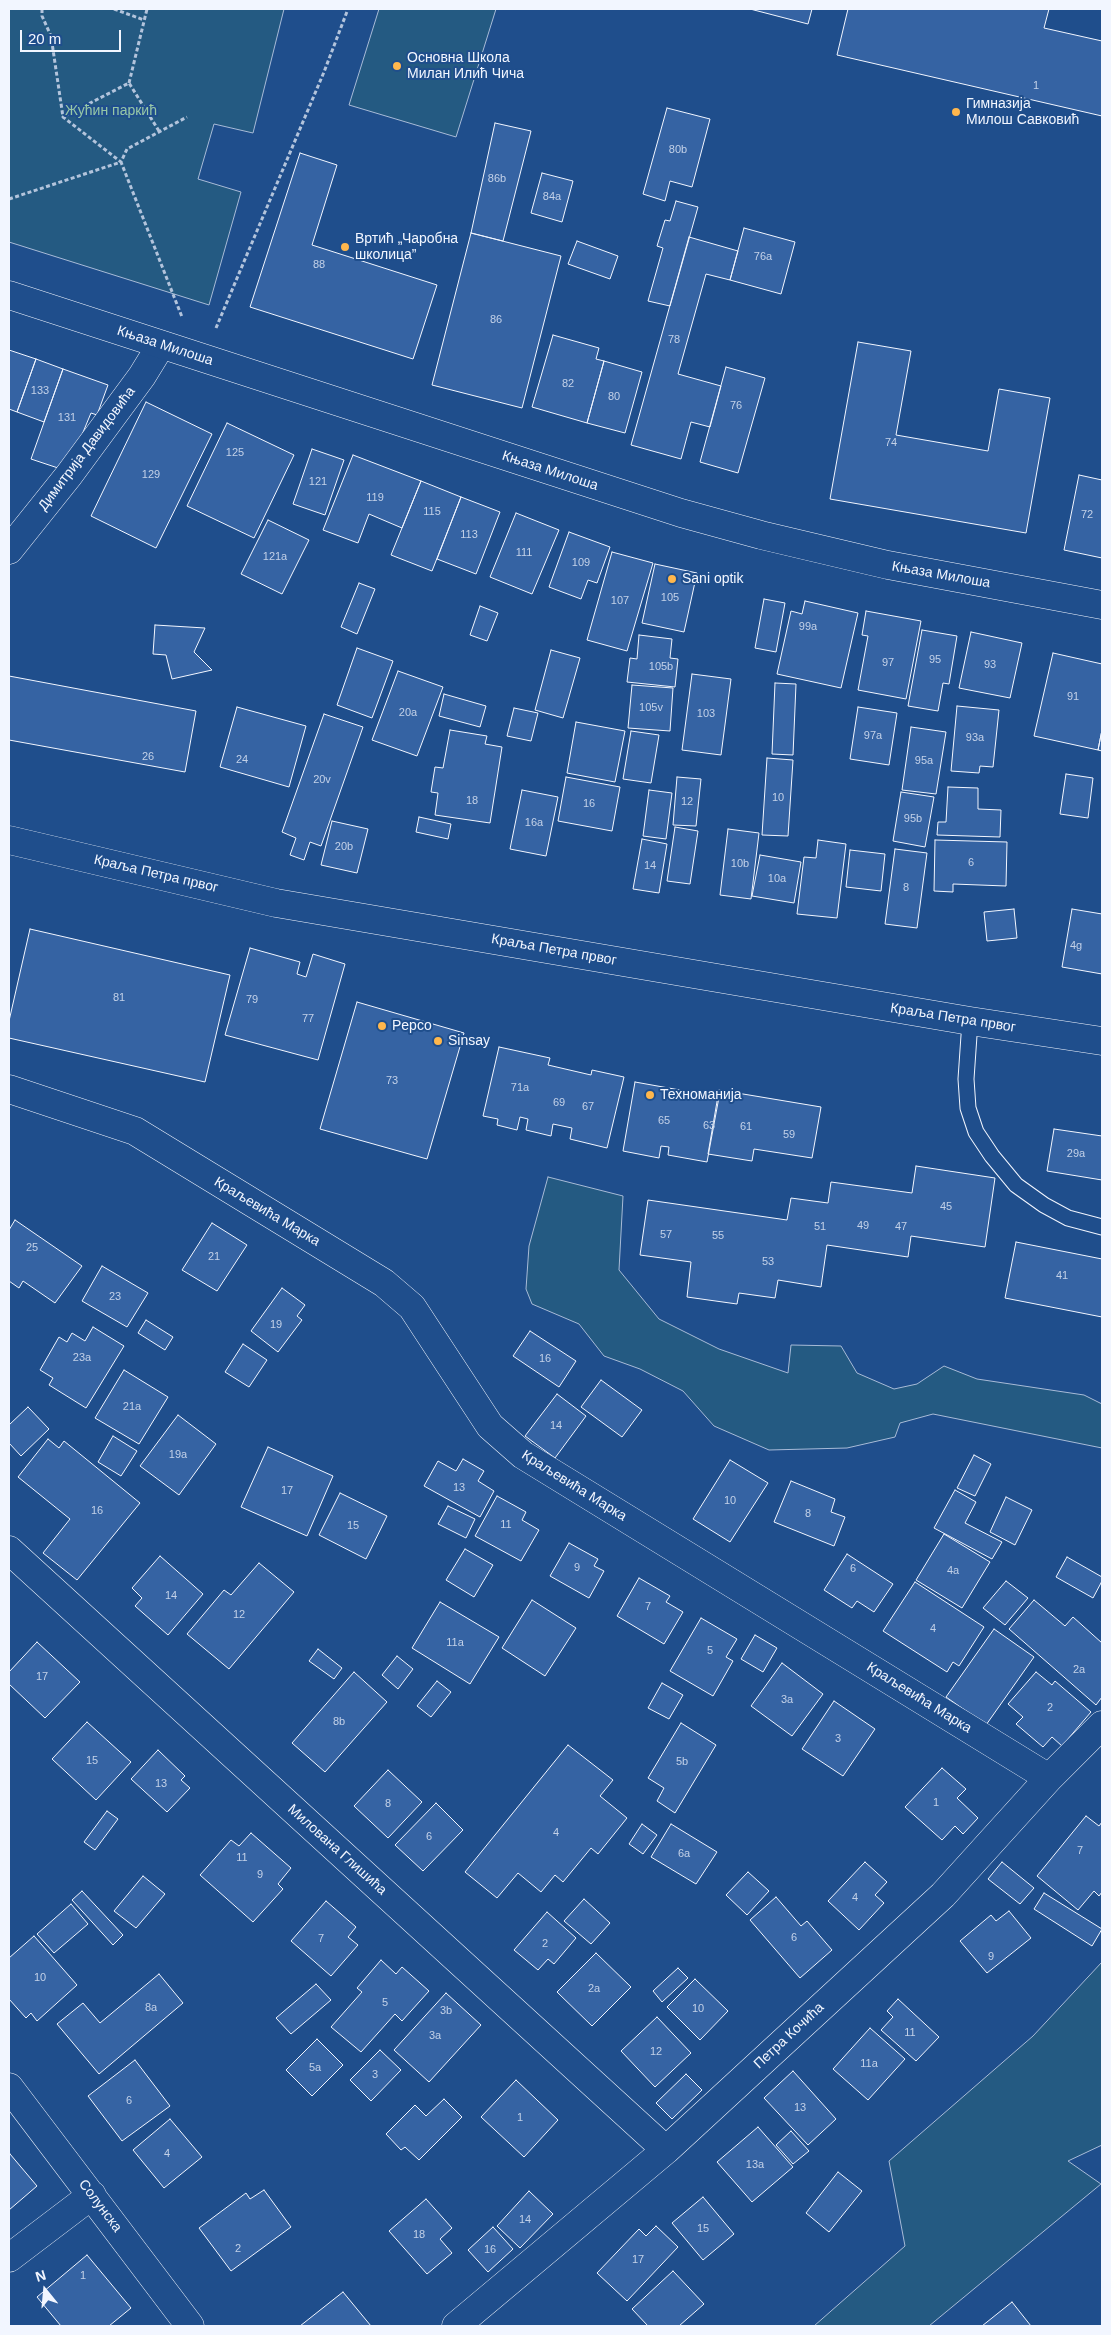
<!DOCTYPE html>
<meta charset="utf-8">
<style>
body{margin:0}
#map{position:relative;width:1111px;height:2335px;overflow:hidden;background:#1f4e8c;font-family:Helvetica,sans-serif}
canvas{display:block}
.frame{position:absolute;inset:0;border:10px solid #f2f6ff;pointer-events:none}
.north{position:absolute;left:20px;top:2265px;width:50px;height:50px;-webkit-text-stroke:4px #1f4e8c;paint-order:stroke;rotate:343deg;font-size:14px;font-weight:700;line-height:20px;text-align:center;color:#f2f6ff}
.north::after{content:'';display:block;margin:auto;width:18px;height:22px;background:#f2f6ff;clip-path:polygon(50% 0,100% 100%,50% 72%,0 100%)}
.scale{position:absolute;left:20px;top:30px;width:101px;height:22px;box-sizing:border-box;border:2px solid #f2f6ff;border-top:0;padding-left:6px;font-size:15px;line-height:18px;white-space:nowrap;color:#f2f6ff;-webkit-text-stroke:4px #1f4e8c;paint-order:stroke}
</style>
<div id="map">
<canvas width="1111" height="2335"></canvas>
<div class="frame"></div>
<div class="north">N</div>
<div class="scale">20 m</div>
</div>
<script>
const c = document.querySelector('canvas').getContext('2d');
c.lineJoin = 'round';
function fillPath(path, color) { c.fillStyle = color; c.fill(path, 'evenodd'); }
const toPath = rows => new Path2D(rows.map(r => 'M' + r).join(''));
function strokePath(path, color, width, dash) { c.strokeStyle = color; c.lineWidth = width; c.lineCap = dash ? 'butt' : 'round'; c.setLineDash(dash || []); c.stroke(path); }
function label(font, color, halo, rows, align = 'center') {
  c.font = font + ' Helvetica,sans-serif'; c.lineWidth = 4; c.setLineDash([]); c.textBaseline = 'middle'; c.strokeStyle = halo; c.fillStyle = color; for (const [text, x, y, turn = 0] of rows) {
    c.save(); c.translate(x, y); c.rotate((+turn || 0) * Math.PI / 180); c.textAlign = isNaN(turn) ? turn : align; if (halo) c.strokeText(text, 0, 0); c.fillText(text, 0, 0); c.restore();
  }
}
const green = toPath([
 [9,9,284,9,253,133,214,124,198,179,241,192,209,305,9,242,9,9],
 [379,9,496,9,456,137,349,105,379,9],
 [548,1177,623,1196,619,1270,659,1319,719,1349,788,1373,791,1345,841,1346,857,1373,894,1389,917,1384,944,1366,977,1379,1084,1395,1102,1404,1102,1448,933,1414,900,1423,895,1437,847,1448,769,1450,714,1426,683,1391,640,1369,604,1356,579,1324,532,1304,526,1289,529,1246,548,1177],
 [1102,1962,1102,2145,1068,2161,1101,2184,929,2326,814,2326,905,2246,889,2161,1033,2036,1102,1962]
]);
const building = toPath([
 [750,9,812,9,808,24,750,9],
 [848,9,1049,9,1044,28,1102,41,1102,116,837,55,848,9],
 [667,108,710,119,692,187,670,181,665,201,643,194,667,108],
 [495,123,531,131,503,241,471,233,495,123],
 [300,153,337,165,312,245,437,285,413,359,250,307,300,153],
 [542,173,573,181,562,222,531,213,542,173],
 [676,201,698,207,670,306,648,301,663,248,657,246,665,220,670,221,676,201],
 [744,228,795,242,781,294,730,280,744,228],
 [471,233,561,256,522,408,432,385,471,233],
 [689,237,738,251,730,280,706,274,678,374,721,386,710,427,691,422,681,459,631,445,689,237],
 [577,241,618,256,610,279,568,264,577,241],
 [553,335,599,348,596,359,604,361,587,423,532,407,553,335],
 [858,342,911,351,896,435,988,451,999,389,1050,398,1026,533,830,499,858,342],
 [9,350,36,359,17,412,9,409,9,350],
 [36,359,63,369,44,422,17,412,36,359],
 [604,361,642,372,625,433,587,423,604,361],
 [726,367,765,378,738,473,700,462,726,367],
 [63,369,108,385,97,415,91,413,67,471,31,459,63,369],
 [146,402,212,434,156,548,91,516,146,402],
 [227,423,294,455,254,538,187,506,227,423],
 [312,449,344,460,325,515,293,504,312,449],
 [353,455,421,481,402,528,369,514,358,543,323,530,353,455],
 [1079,475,1102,480,1102,558,1064,550,1079,475],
 [421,481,461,497,432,571,391,555,421,481],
 [461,497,500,512,476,574,437,559,461,497],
 [516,513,559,530,532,594,490,577,516,513],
 [268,520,309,540,282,594,241,574,268,520],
 [569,532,610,547,597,583,588,580,581,599,549,587,569,532],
 [612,552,653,563,627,651,587,640,612,552],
 [655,564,697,573,684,632,642,623,655,564],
 [359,583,375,589,357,634,341,627,359,583],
 [764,599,785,603,776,652,755,648,764,599],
 [805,601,858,613,841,688,777,674,791,611,802,614,805,601],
 [480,606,498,613,487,641,470,635,480,606],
 [866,611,921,621,906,699,858,690,868,636,862,635,866,611],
 [155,625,205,628,194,652,212,670,172,679,166,655,153,654,155,625],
 [922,630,957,636,949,684,943,683,938,711,908,706,922,630],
 [971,632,1022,643,1010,698,959,688,971,632],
 [639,635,672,639,670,658,678,659,675,687,627,682,630,658,637,659,639,635],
 [357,648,393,661,372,718,337,705,357,648],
 [551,650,580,658,563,718,535,710,551,650],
 [1053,653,1102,664,1102,730,1098,750,1034,736,1053,653],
 [398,671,443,687,417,756,372,740,398,671],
 [692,674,731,679,721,755,682,750,692,674],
 [9,676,196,711,185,772,9,740,9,676],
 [775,683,796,684,793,755,772,754,775,683],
 [632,685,673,688,670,731,628,728,632,685],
 [444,694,486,706,480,727,439,716,444,694],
 [957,706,999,710,993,767,980,766,979,773,951,771,957,706],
 [237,707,306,726,289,787,220,767,237,707],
 [858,707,897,713,889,765,850,759,858,707],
 [514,708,538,713,531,741,507,736,514,708],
 [324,714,363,727,321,846,310,842,304,860,290,855,296,838,282,832,324,714],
 [576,722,625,731,615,782,567,773,576,722],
 [911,727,946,732,936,794,902,790,911,727],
 [450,730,487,736,485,744,502,747,490,823,435,815,438,793,431,792,435,767,443,768,450,730],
 [1102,730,1102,751,1098,750,1102,730],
 [631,731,659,735,651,783,623,779,631,731],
 [767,758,793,760,788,836,762,835,767,758],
 [1066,774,1093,778,1088,818,1060,814,1066,774],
 [566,777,620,787,612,831,558,821,566,777],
 [677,777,701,779,696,826,673,825,677,777],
 [948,787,978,788,978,809,1001,810,1000,837,937,835,938,822,946,822,948,787],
 [522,790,558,797,546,856,510,849,522,790],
 [649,790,672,793,666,839,643,836,649,790],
 [901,792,934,797,925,847,893,841,901,792],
 [419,817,451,824,448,839,416,832,419,817],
 [332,821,368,829,357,873,321,865,332,821],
 [675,827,698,831,690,884,667,881,675,827],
 [728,829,759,833,751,899,720,895,728,829],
 [642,839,667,844,659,893,633,889,642,839],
 [818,840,846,844,837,918,797,914,804,857,816,858,818,840],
 [935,840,1007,842,1006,886,953,884,953,892,934,891,935,840],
 [895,849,927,853,917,928,885,924,895,849],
 [850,850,885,854,881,891,846,887,850,850],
 [760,855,801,862,794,903,752,896,760,855],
 [1014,909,1017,938,987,941,984,912,1014,909],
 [1072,909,1102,914,1102,974,1062,967,1072,909],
 [30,929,230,975,205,1082,9,1038,9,1021,30,929],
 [250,948,300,962,297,974,306,977,313,954,345,964,318,1060,225,1035,250,948],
 [357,1002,464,1033,427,1159,320,1129,357,1002],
 [499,1047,550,1058,548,1065,591,1075,592,1070,624,1077,607,1148,570,1139,572,1128,553,1124,551,1136,526,1130,528,1119,520,1117,517,1130,497,1125,498,1119,483,1116,499,1047],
 [635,1082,719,1097,707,1162,668,1155,669,1147,661,1146,659,1158,623,1151,635,1082],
 [719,1090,821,1107,812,1158,754,1149,752,1161,708,1154,719,1090],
 [1054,1129,1102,1136,1102,1180,1047,1171,1054,1129],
 [916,1166,995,1178,985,1247,911,1236,908,1257,827,1245,821,1287,778,1280,775,1298,739,1293,737,1304,687,1297,691,1262,640,1255,648,1200,787,1220,791,1198,828,1203,831,1182,912,1193,916,1166],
 [15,1220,82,1266,55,1303,23,1281,19,1288,9,1281,9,1230,15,1220],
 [212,1223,247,1245,217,1291,182,1270,212,1223],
 [1016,1242,1102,1259,1102,1317,1005,1298,1016,1242],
 [102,1266,148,1293,127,1327,82,1301,102,1266],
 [282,1288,305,1305,297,1316,302,1320,278,1352,251,1331,282,1288],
 [146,1320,173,1337,165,1350,138,1333,146,1320],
 [93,1327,124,1346,86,1408,49,1385,53,1378,40,1370,59,1337,67,1342,72,1333,85,1341,93,1327],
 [530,1331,576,1361,559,1387,513,1356,530,1331],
 [243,1344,267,1360,249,1387,225,1372,243,1344],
 [124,1370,168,1397,139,1444,95,1418,124,1370],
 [601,1380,642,1410,622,1437,581,1407,601,1380],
 [557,1394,586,1416,555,1458,525,1436,557,1394],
 [28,1407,49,1429,21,1456,9,1443,9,1425,28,1407],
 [178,1415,216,1444,179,1495,140,1466,178,1415],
 [113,1436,137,1451,121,1476,98,1462,113,1436],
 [48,1439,59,1448,64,1441,140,1503,77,1580,43,1553,70,1519,18,1477,48,1439],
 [268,1447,333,1476,307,1536,241,1507,268,1447],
 [974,1455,991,1464,975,1496,957,1488,974,1455],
 [463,1459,484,1471,478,1481,494,1491,480,1517,424,1486,438,1461,456,1471,463,1459],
 [730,1460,768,1483,730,1542,693,1519,730,1460],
 [791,1481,835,1499,831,1512,845,1517,834,1546,774,1522,791,1481],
 [955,1490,976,1502,965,1523,1002,1542,992,1559,934,1528,955,1490],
 [340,1493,387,1516,366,1559,319,1535,340,1493],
 [497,1496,526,1512,522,1520,539,1530,521,1561,475,1536,497,1496],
 [1006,1497,1032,1510,1015,1545,990,1532,1006,1497],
 [448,1506,475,1519,466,1538,438,1524,448,1506],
 [944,1534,990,1562,962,1608,916,1580,944,1534],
 [569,1543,598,1559,594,1566,604,1571,589,1598,550,1576,569,1543],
 [465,1549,493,1565,474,1597,446,1580,465,1549],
 [847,1554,893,1584,874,1612,857,1601,852,1608,824,1590,847,1554],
 [160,1556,203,1594,168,1635,135,1606,142,1598,132,1588,160,1556],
 [1067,1557,1102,1577,1102,1581,1093,1598,1056,1577,1067,1557],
 [259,1563,294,1592,229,1669,187,1634,224,1590,231,1595,259,1563],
 [639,1578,670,1596,666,1602,683,1612,664,1644,617,1616,639,1578],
 [1006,1581,1028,1598,1005,1625,983,1608,1006,1581],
 [915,1582,984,1627,959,1666,953,1662,947,1672,883,1631,915,1582],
 [532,1600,576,1628,545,1676,502,1648,532,1600],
 [1034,1600,1065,1626,1073,1617,1102,1643,1102,1697,1096,1705,1009,1629,1034,1600],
 [440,1602,499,1637,470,1684,412,1648,440,1602],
 [701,1618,737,1639,726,1657,733,1661,713,1696,670,1671,701,1618],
 [994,1629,1034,1657,986,1725,946,1697,994,1629],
 [755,1635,777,1648,763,1672,741,1659,755,1635],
 [37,1642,80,1682,45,1718,9,1684,9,1672,37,1642],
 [318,1649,342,1668,334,1679,309,1661,318,1649],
 [397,1656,413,1669,398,1689,382,1675,397,1656],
 [782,1663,823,1694,792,1736,751,1706,782,1663],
 [354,1672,387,1702,325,1772,292,1743,354,1672],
 [1036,1672,1052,1685,1055,1681,1091,1712,1062,1746,1052,1737,1043,1747,1016,1724,1023,1717,1008,1704,1036,1672],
 [437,1681,451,1692,431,1717,417,1706,437,1681],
 [662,1683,683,1695,669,1719,648,1708,662,1683],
 [834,1701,875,1729,843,1776,802,1749,834,1701],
 [87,1722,131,1762,96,1800,52,1759,87,1722],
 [681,1723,716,1745,675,1813,657,1801,664,1788,648,1778,681,1723],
 [568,1745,613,1780,600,1796,627,1818,598,1854,591,1848,563,1882,555,1875,541,1892,518,1873,497,1898,465,1872,568,1745],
 [158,1750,185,1776,181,1780,190,1788,167,1812,131,1779,158,1750],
 [942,1768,966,1789,957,1798,978,1818,963,1834,955,1826,942,1840,905,1807,942,1768],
 [388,1770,422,1802,388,1838,354,1806,388,1770],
 [436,1803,463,1830,423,1871,395,1845,436,1803],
 [107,1811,118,1819,95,1850,84,1842,107,1811],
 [1086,1816,1099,1826,1102,1822,1102,1892,1099,1896,1094,1891,1078,1910,1037,1876,1086,1816],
 [642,1824,657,1835,643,1854,629,1844,642,1824],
 [671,1824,717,1852,696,1884,651,1857,671,1824],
 [251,1833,291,1868,278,1884,283,1889,253,1922,200,1875,231,1840,239,1846,251,1833],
 [865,1862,887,1882,875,1895,884,1903,859,1930,828,1901,865,1862],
 [1002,1862,1034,1888,1020,1904,988,1879,1002,1862],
 [748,1872,769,1891,747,1915,726,1895,748,1872],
 [143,1876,165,1894,136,1928,114,1911,143,1876],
 [82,1891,123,1935,113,1945,72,1900,82,1891],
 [1044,1893,1102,1929,1092,1946,1034,1909,1044,1893],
 [776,1897,801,1926,807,1921,832,1950,800,1978,750,1920,776,1897],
 [584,1899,610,1923,591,1944,564,1921,584,1899],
 [326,1901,356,1927,348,1937,358,1945,331,1976,291,1941,326,1901],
 [71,1904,88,1924,54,1953,37,1934,71,1904],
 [1009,1911,1031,1938,987,1973,960,1941,991,1915,996,1921,1009,1911],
 [547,1912,576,1938,554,1964,548,1959,538,1970,514,1950,547,1912],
 [34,1936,77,1985,37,2021,31,2013,26,2018,9,1999,9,1958,34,1936],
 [596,1953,631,1987,592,2026,557,1992,596,1953],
 [381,1960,396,1974,402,1967,429,1991,402,2021,395,2014,361,2052,331,2027,362,1992,357,1988,381,1960],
 [678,1968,688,1978,662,2002,653,1991,678,1968],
 [159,1974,183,2003,99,2074,57,2024,83,2003,100,2023,159,1974],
 [695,1979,728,2011,700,2040,667,2007,695,1979],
 [316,1984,331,2000,291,2034,276,2018,316,1984],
 [446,1993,481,2025,429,2082,394,2050,446,1993],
 [898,1999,939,2037,916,2061,881,2030,893,2017,887,2011,898,1999],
 [657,2017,691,2053,655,2087,621,2051,657,2017],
 [870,2028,905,2059,868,2100,833,2069,870,2028],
 [317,2039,343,2065,312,2096,286,2070,317,2039],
 [380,2050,401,2070,371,2101,350,2080,380,2050],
 [135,2060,170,2106,122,2141,88,2096,135,2060],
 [793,2071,836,2119,808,2145,764,2098,793,2071],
 [686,2074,702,2090,672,2119,656,2103,686,2074],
 [516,2080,558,2120,524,2157,481,2117,516,2080],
 [444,2099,462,2117,419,2160,405,2147,401,2150,386,2134,415,2105,426,2116,444,2099],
 [170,2119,202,2157,164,2188,133,2150,170,2119],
 [758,2127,793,2167,752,2202,717,2162,758,2127],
 [791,2131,809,2151,793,2164,776,2145,791,2131],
 [10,2154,37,2186,9,2210,9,2156,10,2154],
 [838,2172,862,2191,829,2232,806,2213,838,2172],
 [264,2190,291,2227,231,2271,199,2228,246,2193,250,2199,264,2190],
 [529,2191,553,2214,520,2248,497,2226,529,2191],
 [703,2197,734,2234,703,2260,672,2223,703,2197],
 [426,2199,452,2228,440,2239,452,2253,427,2274,389,2231,426,2199],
 [656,2226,678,2247,627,2301,597,2273,639,2229,646,2236,656,2226],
 [493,2227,513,2249,488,2272,468,2250,493,2227],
 [87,2255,131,2308,109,2326,61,2326,37,2297,87,2255],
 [673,2271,704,2304,679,2326,648,2326,632,2309,673,2271],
 [343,2292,371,2326,300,2326,343,2292],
 [1012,2302,1031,2326,982,2326,1012,2302]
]);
const path = toPath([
 [42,9,42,16,51,36,63,117],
 [114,9,144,20],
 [129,83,147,9],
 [159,131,129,83,63,117,121,162,127,149,187,117],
 [9,199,121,162,182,317],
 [216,328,324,72,348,9]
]);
const lane = toPath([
 [970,1021,966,1079,968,1108,976,1132,992,1156,1016,1185,1044,1205,1068,1218,1102,1227]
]);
const street = toPath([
 [9,550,69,475,142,376,161,345],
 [9,840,276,903,970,1021,1102,1041],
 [9,1089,135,1131,384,1283,412,1307,490,1426,523,1455,1049,1778],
 [9,1550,666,2150],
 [9,2087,190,2326],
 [9,2258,92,2195],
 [456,2326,666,2150,943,1895,1049,1778,1102,1725]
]);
const secondary = toPath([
 [9,295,681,513,761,535,888,565,1102,605]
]);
const markers = [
 [397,66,5,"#ffb74d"],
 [956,112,5,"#ffb74d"],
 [345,247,5,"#ffb74d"],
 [672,579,5,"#ffb74d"],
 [382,1026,5,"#ffb74d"],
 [438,1041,5,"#ffb74d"],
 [650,1095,5,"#ffb74d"]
];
const numberNames = [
 ["1",1036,86],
 ["80b",678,150],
 ["86b",497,179],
 ["84a",552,197],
 ["76a",763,257],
 ["88",319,265],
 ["86",496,320],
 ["78",674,340],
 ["82",568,384],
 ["133",40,391],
 ["80",614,397],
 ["76",736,406],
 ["131",67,418],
 ["74",891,443],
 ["125",235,453],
 ["129",151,475],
 ["121",318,482],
 ["119",375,498],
 ["115",432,512],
 ["72",1087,515],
 ["113",469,535],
 ["111",524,553],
 ["121a",275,557],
 ["109",581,563],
 ["105",670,598],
 ["107",620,601],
 ["99a",808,627],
 ["95",935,660],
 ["97",888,663],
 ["93",990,665],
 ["105b",661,667],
 ["91",1073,697],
 ["105v",651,708],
 ["20a",408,713],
 ["103",706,714],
 ["97a",873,736],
 ["93a",975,738],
 ["26",148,757],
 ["24",242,760],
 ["95a",924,761],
 ["20v",322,780],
 ["10",778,798],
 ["18",472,801],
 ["12",687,802],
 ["16",589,804],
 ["95b",913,819],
 ["16a",534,823],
 ["20b",344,847],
 ["6",971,863],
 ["10b",740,864],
 ["14",650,866],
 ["10a",777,879],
 ["8",906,888],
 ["4g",1076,946],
 ["81",119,998],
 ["79",252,1000],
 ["77",308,1019],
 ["73",392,1081],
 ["71a",520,1088],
 ["69",559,1103],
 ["67",588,1107],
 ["65",664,1121],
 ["63",709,1126],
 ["61",746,1127],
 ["59",789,1135],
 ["29a",1076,1154],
 ["45",946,1207],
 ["49",863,1226],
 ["51",820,1227],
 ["47",901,1227],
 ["57",666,1235],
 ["55",718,1236],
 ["25",32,1248],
 ["21",214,1257],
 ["53",768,1262],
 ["41",1062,1276],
 ["23",115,1297],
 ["19",276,1325],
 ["23a",82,1358],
 ["16",545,1359],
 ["21a",132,1407],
 ["14",556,1426],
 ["19a",178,1455],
 ["13",459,1488],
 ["17",287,1491],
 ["10",730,1501],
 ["16",97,1511],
 ["8",808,1514],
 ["11",506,1525],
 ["15",353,1526],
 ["9",577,1568],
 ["6",853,1569],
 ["4a",953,1571],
 ["14",171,1596],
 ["7",648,1607],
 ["12",239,1615],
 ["4",933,1629],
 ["11a",455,1643],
 ["5",710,1651],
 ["2a",1079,1670],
 ["17",42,1677],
 ["3a",787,1700],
 ["2",1050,1708],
 ["8b",339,1722],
 ["3",838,1739],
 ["15",92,1761],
 ["5b",682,1762],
 ["13",161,1784],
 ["1",936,1803],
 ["8",388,1804],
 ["4",556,1833],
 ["6",429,1837],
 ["7",1080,1851],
 ["6a",684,1854],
 ["11",242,1858],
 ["9",260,1875],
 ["4",855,1898],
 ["6",794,1938],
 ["7",321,1939],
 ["2",545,1944],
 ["9",991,1957],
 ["10",40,1978],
 ["2a",594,1989],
 ["5",385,2003],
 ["8a",151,2008],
 ["10",698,2009],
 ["3b",446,2011],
 ["11",910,2033],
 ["3a",435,2036],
 ["12",656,2052],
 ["11a",869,2064],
 ["5a",315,2068],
 ["3",375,2075],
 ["6",129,2101],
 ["13",800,2108],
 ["1",520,2118],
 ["4",167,2154],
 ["13a",755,2165],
 ["14",525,2220],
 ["15",703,2229],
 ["18",419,2235],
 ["2",238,2249],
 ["16",490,2250],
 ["17",638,2260],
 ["1",83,2276]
];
const poiNames = [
 ["Основна Школа",407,58],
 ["Милан Илић Чича",407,74],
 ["Гимназија",966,104],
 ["Милош Савковић",966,120],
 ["Вртић „Чаробна",355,239],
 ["школица”",355,255],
 ["Sani optik",682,579],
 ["Pepco",392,1026],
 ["Sinsay",448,1041],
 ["Техноманија",660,1095]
];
const parkNames = [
 ["Жућин паркић",111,111]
];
const streetNames = [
 ["Књаза Милоша",165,346,18],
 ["Димитрија Давидовића",87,449,-53],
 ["Књаза Милоша",550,471,18],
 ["Књаза Милоша",941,575,10],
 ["Краља Петра првог",156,874,13],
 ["Краља Петра првог",554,950,10],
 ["Краља Петра првог",953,1018,9],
 ["Краљевића Марка",267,1212,31],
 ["Краљевића Марка",574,1486,32],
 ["Краљевића Марка",919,1698,32],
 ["Милована Глишића",337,1850,42],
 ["Петра Кочића",789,2036,-43],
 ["Солунска",100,2206,53]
];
fillPath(green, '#245a82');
strokePath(green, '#a8bbd7', 1);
fillPath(building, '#3563a3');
strokePath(building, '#f2f6ff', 1);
strokePath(lane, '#f2f6ff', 17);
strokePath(street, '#f2f6ff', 29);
strokePath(secondary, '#f2f6ff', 29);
strokePath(path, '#b3c4dc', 3, [4, 2.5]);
strokePath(lane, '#1f4e8c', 15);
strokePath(street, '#1f4e8c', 28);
strokePath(secondary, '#1f4e8c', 28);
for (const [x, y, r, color] of markers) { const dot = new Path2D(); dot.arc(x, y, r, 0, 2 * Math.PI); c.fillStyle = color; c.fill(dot); strokePath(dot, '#1f4e8c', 2); }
label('11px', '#c3d1e8', null, numberNames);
label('14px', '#f2f6ff', '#1f4e8c', poiNames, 'left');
label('14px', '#97c8a6', '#1f4e8c', parkNames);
label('14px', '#f2f6ff', '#1f4e8c', streetNames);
</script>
